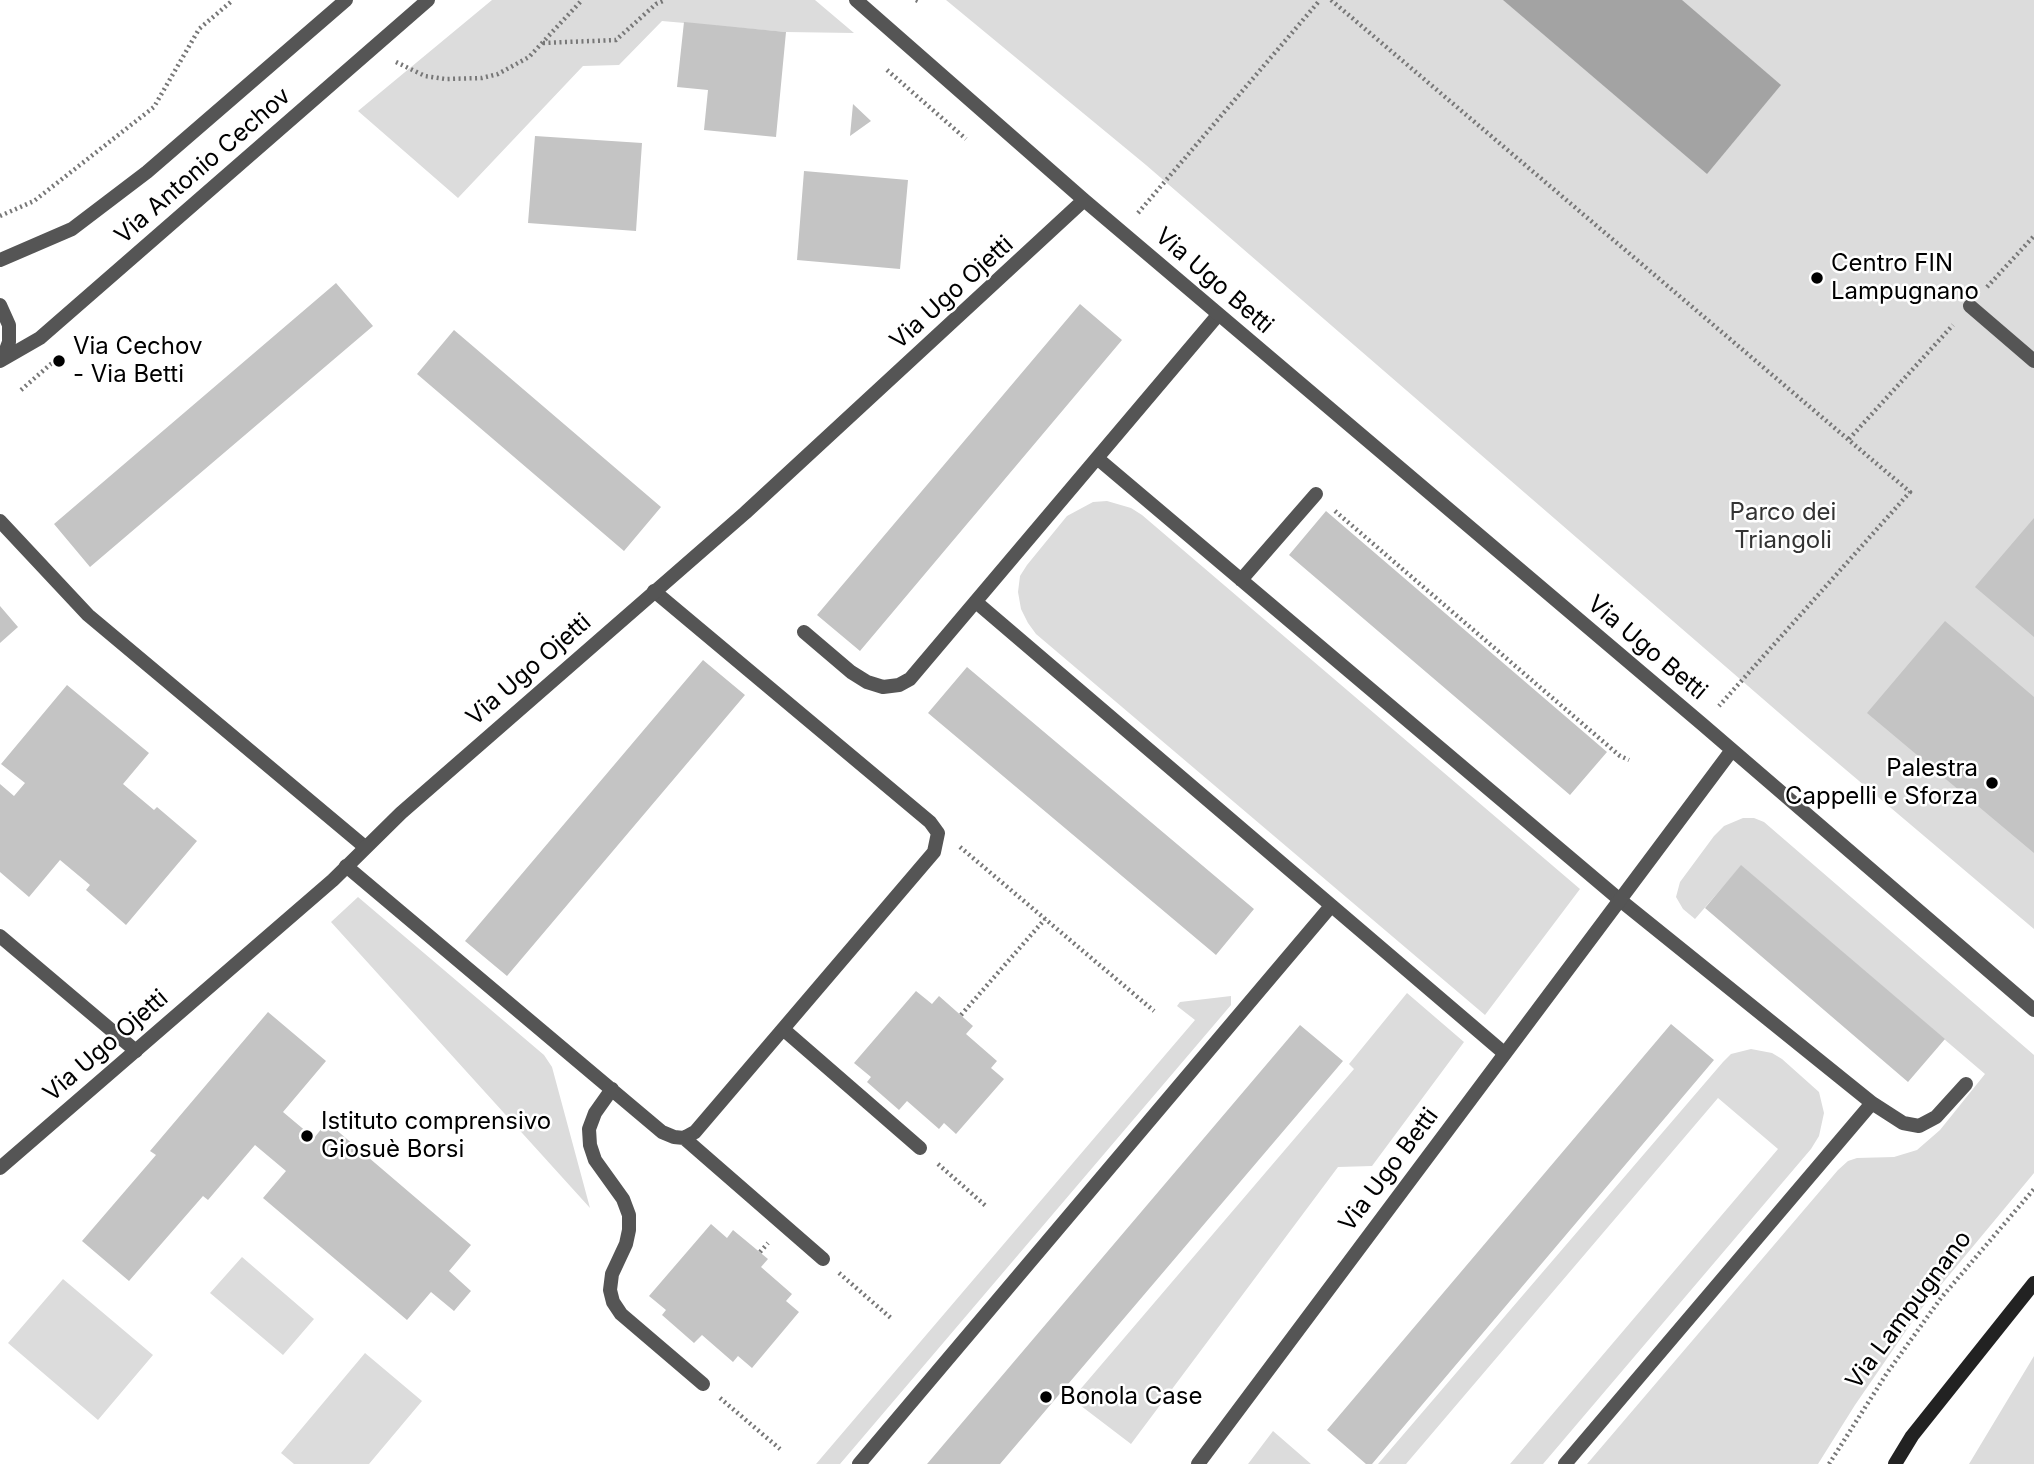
<!DOCTYPE html>
<meta charset="utf-8">
<style>
body{margin:0}
canvas{display:block;background:#fff}
</style>
<canvas width="2034" height="1464"></canvas>
<script>
const c = document.querySelector('canvas').getContext('2d');
c.lineJoin = 'round';
function fillPath(path, color) { c.fillStyle = color; c.fill(path, 'evenodd'); }
const toPath = rows => new Path2D(rows.map(r => 'M' + r).join(''));
function strokePath(path, color, width, dash) { c.strokeStyle = color; c.lineWidth = width; c.lineCap = dash ? 'butt' : 'round'; c.setLineDash(dash || []); c.stroke(path); }
function label(font, color, halo, rows, align = 'center') {
  c.font = font + ' Inter,sans-serif'; c.lineWidth = 5; c.setLineDash([]); c.textBaseline = 'middle'; c.strokeStyle = halo; c.fillStyle = color; for (const [text, x, y, turn = 0] of rows) {
    c.save(); c.translate(x, y); c.rotate((+turn || 0) * Math.PI / 180); c.textAlign = isNaN(turn) ? turn : align; if (halo) c.strokeText(text, 0, 0); c.fillText(text, 0, 0); c.restore();
  }
}
const green = toPath([
 [492,0,815,0,854,33,786,32,662,21,619,65,583,66,458,198,358,111],
 [946,0,2034,0,2034,929,1800,731,1146,165],
 [1107,501,1131,508,1142,515,1580,889,1485,1015,1036,634,1028,623,1021,609,1018,592,1020,576,1027,565,1067,516,1093,502],
 [1743,818,1754,818,1764,822,2034,1055,2034,1173,1921,1309,1855,1405,1818,1464,1587,1464,1838,1170,1848,1161,1857,1158,1894,1157,1917,1150,1940,1130,1985,1074,1741,866,1695,919,1683,909,1676,897,1680,882,1714,836,1724,826],
 [358,897,544,1055,552,1067,590,1208,331,922],
 [1407,993,1464,1042,1372,1166,1338,1167,1131,1444,1072,1399,1354,1069,1349,1064],
 [1231,996,1231,1005,840,1464,816,1464,1195,1020,1177,1006,1180,1002],
 [1751,1049,1772,1053,1782,1059,1819,1092,1824,1113,1819,1136,1811,1149,1543,1464,1510,1464,1778,1149,1718,1098,1406,1464,1378,1464,1723,1062,1731,1054],
 [242,1257,314,1319,283,1355,210,1293],
 [63,1279,153,1355,98,1420,8,1343],
 [365,1353,422,1401,369,1464,294,1464,281,1453],
 [2034,1356,2034,1464,1969,1464],
 [1273,1431,1311,1464,1248,1464]
]);
const water = toPath([
 [1503,0,1682,0,1781,85,1707,174]
]);
const building = toPath([
 [684,22,786,32,776,137,704,130,708,90,677,87],
 [853,104,871,121,850,136],
 [535,136,642,143,636,231,528,223],
 [804,171,908,180,900,269,797,260],
 [336,283,373,326,90,567,54,524],
 [1080,304,1122,340,860,651,817,615],
 [454,330,661,507,624,551,417,374],
 [1326,511,1607,752,1570,795,1289,555],
 [2034,518,2034,637,1975,587],
 [0,606,18,627,0,643],
 [1945,621,2034,697,2034,853,1867,713],
 [703,660,745,695,507,976,465,941],
 [967,667,1254,909,1216,955,928,713],
 [67,685,149,753,123,784,154,810,157,807,197,841,126,925,86,890,90,885,60,860,29,897,0,872,0,784,14,796,25,783,1,764],
 [1741,865,1945,1039,1908,1082,1705,908],
 [916,991,932,1004,939,996,973,1026,966,1034,997,1061,991,1068,1004,1079,956,1134,944,1123,939,1129,907,1101,899,1110,867,1082,871,1077,854,1063],
 [268,1012,326,1061,283,1112,314,1138,327,1122,471,1245,449,1271,471,1291,454,1311,431,1292,407,1320,263,1198,286,1171,255,1145,208,1200,203,1196,129,1281,82,1241,156,1155,150,1151],
 [1671,1024,1714,1060,1372,1464,1366,1464,1327,1430],
 [1300,1025,1343,1061,1000,1464,927,1464],
 [711,1224,727,1238,733,1230,768,1259,761,1267,792,1294,786,1301,799,1312,752,1368,738,1356,733,1362,702,1335,694,1343,662,1315,666,1310,649,1296]
]);
const path = toPath([
 [916,0,918,1],
 [1331,0,1910,492,1719,706],
 [543,43,616,40,656,4,665,0],
 [396,62,425,76,445,79,482,78,498,74,529,57,582,0],
 [887,70,966,139],
 [1138,213,1320,0],
 [0,216,34,201,154,107,199,29,233,0],
 [1987,287,2034,236],
 [21,390,52,363],
 [1849,439,1953,325],
 [1335,511,1620,756,1629,760],
 [960,847,1154,1011],
 [961,1015,1045,919],
 [938,1164,987,1207],
 [760,1252,768,1243],
 [839,1273,892,1319],
 [720,1398,780,1449],
 [1829,1464,1887,1373,1941,1298,2034,1189]
]);
const lane = toPath([
 [1970,306,2034,361],
 [1097,458,1620,900,1872,1103,1903,1123,1919,1126,1936,1117,1966,1084],
 [0,521,88,615,365,847],
 [1241,580,1316,494],
 [976,602,1504,1053],
 [804,632,851,672,867,682,883,687,899,685,910,679,1218,315],
 [346,866,662,1132,674,1137,684,1138,695,1132,934,852,938,833,930,822,654,591],
 [0,936,136,1051],
 [783,1029,920,1148],
 [612,1089,595,1113,589,1129,590,1145,595,1160,623,1199,629,1215,629,1230,626,1244,612,1274,610,1290,613,1302,621,1314,703,1384],
 [684,1138,823,1259],
 [859,1464,1331,906],
 [1565,1464,1872,1103]
]);
const street = toPath([
 [856,0,1084,200,1702,724,2034,1010],
 [0,260,72,229,147,172,346,0],
 [0,305,9,325,9,342,3,358],
 [0,361,40,338,428,0],
 [0,1168,333,880,401,813,745,513,1084,200],
 [1198,1464,1732,750]
]);
const secondary = toPath([
 [1895,1464,1912,1436,2034,1283]
]);
const markers = [
 [1817,278,7,"#000"],
 [59,361,7,"#000"],
 [1992,783,7,"#000"],
 [307,1136,7,"#000"],
 [1046,1397,7,"#000"]
];
const streetNames = [
 ["Via Antonio Cechov",203,166,-41],
 ["Via Ugo Betti",1214,281,41],
 ["Via Ugo Ojetti",952,293,-42],
 ["Via Ugo Betti",1647,648,40],
 ["Via Ugo Ojetti",529,670,-41],
 ["Via Ugo Ojetti",106,1046,-41],
 ["Via Ugo Betti",1389,1170,-53],
 ["Via Lampugnano",1909,1310,-53]
];
const poiNames = [
 ["Centro FIN",1831,264],
 ["Lampugnano",1831,292],
 ["Via Cechov",73,347],
 ["- Via Betti",73,375],
 ["Palestra",1978,769,"right"],
 ["Cappelli e Sforza",1978,797,"right"],
 ["Istituto comprensivo",321,1122],
 ["Giosuè Borsi",321,1150],
 ["Bonola Case",1060,1397]
];
const parkNames = [
 ["Parco dei",1783,513],
 ["Triangoli",1783,541]
];
fillPath(green, '#dcdcdc');
fillPath(water, '#a3a3a3');
fillPath(building, '#c4c4c4');
strokePath(path, '#777', 4.5, [2, 3.5]);
strokePath(lane, '#555', 14);
strokePath(street, '#555', 14);
strokePath(secondary, '#222', 14);
for (const [x, y, r, color] of markers) { const dot = new Path2D(); dot.arc(x, y, r, 0, 2 * Math.PI); c.fillStyle = color; c.fill(dot); strokePath(dot, '#fff', 2.5); }
label('24px', '#000', '#fff', streetNames);
label('24px', '#000', '#fff', poiNames, 'left');
label('24px', '#333', '#fff', parkNames);
</script>
